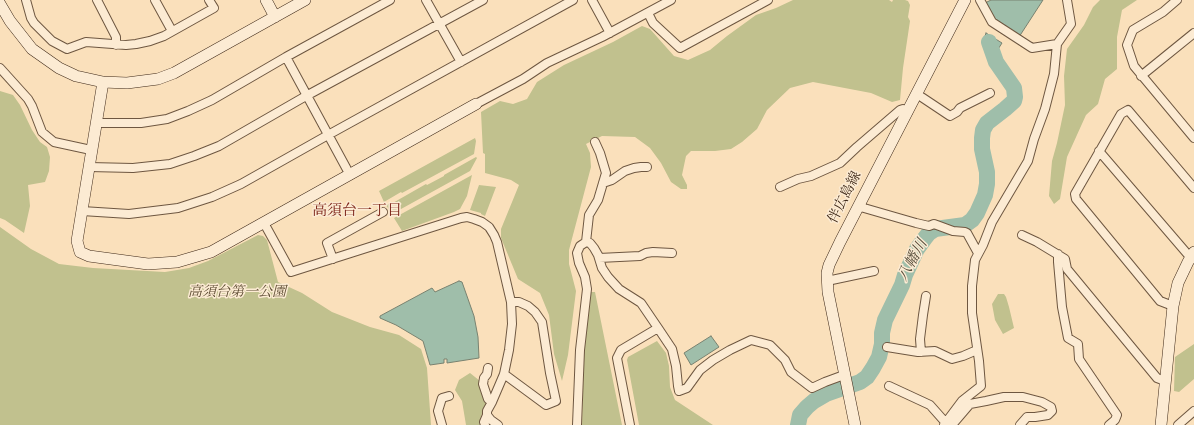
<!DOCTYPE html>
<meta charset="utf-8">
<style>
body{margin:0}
canvas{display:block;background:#fae0bb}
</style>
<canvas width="1194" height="425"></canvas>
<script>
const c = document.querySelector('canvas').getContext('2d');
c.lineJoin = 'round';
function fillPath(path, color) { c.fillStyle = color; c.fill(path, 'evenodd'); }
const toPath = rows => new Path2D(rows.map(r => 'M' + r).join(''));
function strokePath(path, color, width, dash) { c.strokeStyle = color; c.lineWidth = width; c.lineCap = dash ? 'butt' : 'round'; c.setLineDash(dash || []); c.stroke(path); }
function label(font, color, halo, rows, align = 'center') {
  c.font = font + ' "Sorts Mill Goudy","Noto Serif JP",serif'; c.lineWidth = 3; c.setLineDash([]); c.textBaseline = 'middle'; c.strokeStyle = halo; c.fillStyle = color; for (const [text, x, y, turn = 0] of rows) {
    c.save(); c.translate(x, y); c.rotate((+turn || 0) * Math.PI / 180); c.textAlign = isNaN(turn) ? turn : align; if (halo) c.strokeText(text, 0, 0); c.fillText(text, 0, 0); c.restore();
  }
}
const green = toPath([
 [793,0,889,0,892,2,893,0,905,0,908,1,910,5,908,17,910,21,903,68,900,100,892,102,871,93,813,82,790,88,767,110,757,129,742,142,731,149,715,151,691,151,686,156,682,175,687,185,687,189,681,189,671,182,661,163,650,148,635,137,602,136,586,144,590,153,591,167,569,250,569,264,576,291,568,355,562,381,554,354,549,315,540,293,518,279,501,238,501,229,519,185,511,180,485,173,485,154,483,153,481,112,500,101,513,104,527,99,537,82,564,65,613,42,642,26,650,29,674,56,688,60,710,50,727,36,756,15,776,8],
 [1100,0,1137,0,1122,10,1117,37,1117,69,1105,79,1098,104,1086,115,1067,157,1060,199,1054,204,1049,196,1052,161,1057,143,1065,105,1064,76,1067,49,1084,25,1093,7],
 [0,91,13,95,20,105,32,130,40,142,47,147,50,157,49,171,45,182,28,185,30,206,24,233,5,220,0,218],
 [475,138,476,141,474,154,402,193,401,192,384,202,379,191],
 [476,157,477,158,470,171,392,214,386,205,390,203,391,204,426,184,427,185,444,176,444,175],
 [472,175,467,196,460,209,454,212,402,231,394,218],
 [479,185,496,187,485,216,481,214,481,213,470,210],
 [0,227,31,249,59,264,93,268,165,272,189,268,208,261,258,235,263,236,267,240,278,282,302,293,332,312,370,327,399,335,421,349,427,368,431,425,0,425],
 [590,292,595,292,622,425,582,425,584,351],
 [998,294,1004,294,1006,297,1009,307,1014,328,1003,334,995,320,992,304],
 [657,341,666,353,669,366,670,387,675,400,713,425,639,425,627,360,628,357],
 [1194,344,1194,379,1179,392,1174,391,1175,357],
 [470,373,480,381,481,389,486,403,480,419,481,425,466,425,462,401,455,390,459,380]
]);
const water = toPath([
 [991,0,1043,0,1019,37,994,19,985,3,991,0],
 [986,33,1002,43,995,54,996,62,989,48,985,36,986,33],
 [459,281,462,282,474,316,478,337,479,358,447,363,447,359,444,359,444,363,430,365,423,341,396,325,380,318,380,316,432,288,435,292,459,281],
 [711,336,719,347,691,365,684,353,711,336]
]);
const river = toPath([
 [798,425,800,415,807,407,814,401,826,394,860,382,867,377,873,368,879,357,882,344,882,333,885,320,902,285,905,275,917,249,925,238,929,233,935,229,965,225,972,220,977,213,985,195,987,184,987,172,982,149,982,138,983,130,987,123,1005,109,1014,101,1015,97,1014,88,996,62,989,42]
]);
const street = toPath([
 [26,0,31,18,34,23,52,41,67,49,86,42,126,45,136,44,150,41,164,36,214,8,209,0],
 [97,0,116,37,116,45],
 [155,0,172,31],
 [426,0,461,62],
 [592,0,610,33],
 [980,0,992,22,1032,48,1057,44],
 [1177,0,1163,12,1133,30,1127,45,1134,66,1194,138],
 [648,13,653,23,680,48,768,0],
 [286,57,350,175],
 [0,68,28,99,32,106,42,132,54,142,91,150],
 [1141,76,1194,33],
 [917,94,950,116,957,112,960,108,990,93],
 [476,104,523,79,547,63,602,37,671,0],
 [96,123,141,123,167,119,188,111,212,100,286,57,390,0],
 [1099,151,1190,257],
 [89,167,133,168,170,164,194,156,219,146,306,96,483,0],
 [603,183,612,180,625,171,634,168,641,167,647,167],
 [780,187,798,179,811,176,840,163,857,147,900,110,903,109,908,112],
 [859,205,864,208,916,223,929,226,934,224,953,231,965,232,967,233,978,253],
 [82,211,129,214,178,208,212,197,241,184,328,135,573,0],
 [264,223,291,272,461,218,467,217,474,219,482,222,489,227,494,235,497,242,511,302,512,324,509,350,504,374,492,402,487,411,487,415,491,420,498,425],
 [1022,235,1037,242,1065,259,1067,269,1157,378,1165,381],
 [586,242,589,215,598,200,606,173,600,153,595,142],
 [1058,254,1058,262,1062,307,1068,338,1078,344,1079,359,1117,415,1115,420,1109,425],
 [599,258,640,256,646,253,653,252,672,253],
 [333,259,327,243,383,212],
 [827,281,874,271],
 [1173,306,1160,301,1076,199,1075,194,1121,114,1128,110,1194,188],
 [658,328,672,349,676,366,678,386,679,391,687,388,700,370,713,360,730,350,751,340,770,345,785,360,791,372,812,388,825,382,844,375],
 [887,347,918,352,935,351,952,359,963,356,977,350],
 [921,352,920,339,923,315,926,296],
 [488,368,487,374,484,378,483,384,488,399,492,402],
 [504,374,546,405,556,401,550,373,542,322,535,312,528,306,519,302,511,302],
 [889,386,930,405,946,423],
 [442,425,438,411,442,398,449,396],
 [485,425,484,422,487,415],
 [577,425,580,350,587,289,585,277,579,263,577,253,580,246,586,242,590,243,594,248,598,255,602,268,608,277,619,289,641,303,658,328,621,350,617,358,630,425],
 [944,425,962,401,981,386,979,361,972,313,972,286,975,260,983,245,992,222,1028,161,1034,139,1045,109,1054,74,1057,44,1071,24,1067,0],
 [952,425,970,404,986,401,1004,397,1023,397,1042,402,1051,407,1052,411,1048,415,1035,417,1027,417,1020,425],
 [1178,425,1194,411]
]);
const secondary = toPath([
 [266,0,275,17],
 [0,4,10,21,32,49,59,68,76,76,103,82,127,83,158,79,174,73,305,0],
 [103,82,77,241,80,252,89,256,148,264,177,262,211,252,476,104],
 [855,425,828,292,827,273,829,265,840,242,965,0],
 [1161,425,1173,306,1178,283,1188,262,1194,252]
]);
const streetNames = [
 ["伴広島線",846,198,-63]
];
const parkNames = [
 ["高須台第一公園",237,294]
];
const neighbourhoodNames = [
 ["高須台一丁目",357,212]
];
const waterNames = [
 ["八幡川",914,261,-61]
];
fillPath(green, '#c1c18e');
fillPath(water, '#9fbeaa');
strokePath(water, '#798270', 1);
strokePath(river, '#9fbeaa', 16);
strokePath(street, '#6e5741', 10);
strokePath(secondary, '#3f2918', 12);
strokePath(street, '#fcebd3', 8);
strokePath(secondary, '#fcebd3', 11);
label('14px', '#3f2918', '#fcebd3', streetNames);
label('italic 14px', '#604f36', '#fcebd3', parkNames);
label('15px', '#7a1f14', '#fcebd3', neighbourhoodNames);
label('italic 15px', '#574e3c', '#fcebd3', waterNames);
</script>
